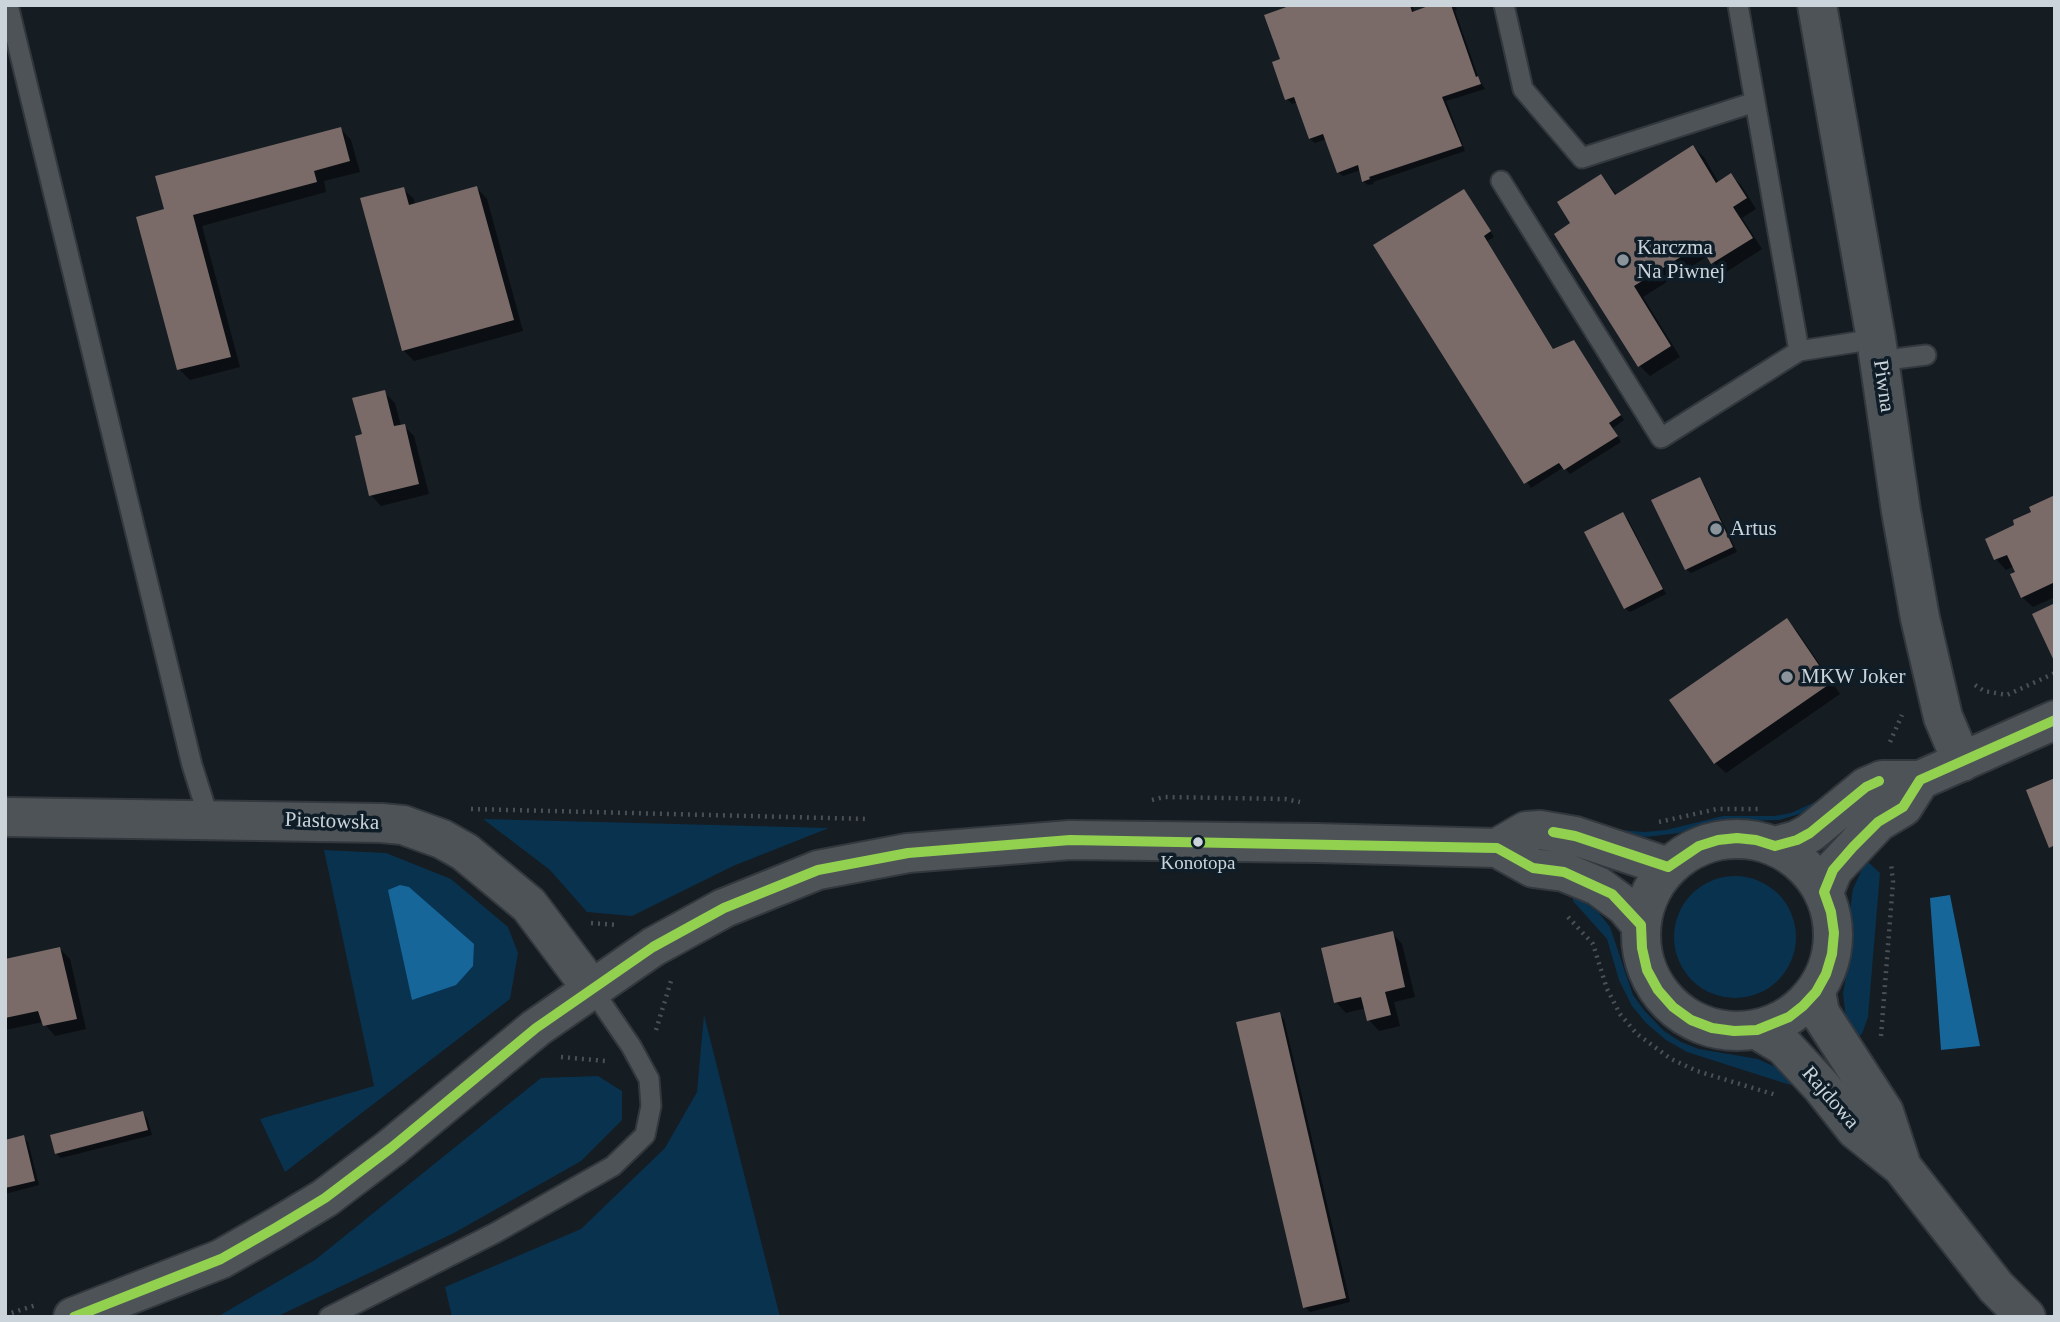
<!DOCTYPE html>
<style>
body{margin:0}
#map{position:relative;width:2060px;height:1322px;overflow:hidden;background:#151c22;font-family:"Times New Roman",serif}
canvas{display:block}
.frame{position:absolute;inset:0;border:7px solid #cbd4db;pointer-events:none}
</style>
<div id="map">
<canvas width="2060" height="1322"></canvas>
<div class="frame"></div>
</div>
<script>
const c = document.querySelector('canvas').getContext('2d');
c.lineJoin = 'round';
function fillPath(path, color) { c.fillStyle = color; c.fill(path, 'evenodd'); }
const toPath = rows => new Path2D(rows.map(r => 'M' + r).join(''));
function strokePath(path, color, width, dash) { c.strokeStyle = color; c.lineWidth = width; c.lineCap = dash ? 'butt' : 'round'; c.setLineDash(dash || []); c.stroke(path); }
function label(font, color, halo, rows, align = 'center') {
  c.font = font + ' "Times New Roman",serif'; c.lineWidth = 7; c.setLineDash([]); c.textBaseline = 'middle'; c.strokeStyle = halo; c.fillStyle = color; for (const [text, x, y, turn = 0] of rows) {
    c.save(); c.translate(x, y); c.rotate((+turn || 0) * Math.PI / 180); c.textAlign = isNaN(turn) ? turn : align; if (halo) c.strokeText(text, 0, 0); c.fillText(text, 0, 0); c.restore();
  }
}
const green = toPath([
 [1815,802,1818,805,1806,812,1779,820,1715,822,1679,833,1646,837,1609,829,1644,832,1666,830,1723,816,1774,816,1791,813],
 [483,819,829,828,733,866,632,916,587,912,550,870],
 [324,850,386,853,451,879,508,927,518,953,510,999,285,1172,260,1119,374,1086],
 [1866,860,1880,873,1868,1017,1862,1034,1853,1041,1847,1029,1843,993,1852,943,1850,910,1853,889],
 '1674 937a61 61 0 1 1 122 0a61 61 0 1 1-122 0Z',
 [1573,893,1599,913,1610,927,1633,995,1644,1010,1664,1031,1681,1042,1699,1049,1758,1059,1782,1070,1795,1083,1792,1085,1784,1083,1687,1052,1666,1040,1646,1023,1632,1006,1619,980,1607,939,1573,901],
 [704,1015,780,1317,452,1317,445,1287,581,1229,665,1148,697,1092],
 [598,1076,622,1091,622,1120,581,1161,454,1233,276,1317,217,1317,315,1260,541,1078]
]);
const water = toPath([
 [400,885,409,887,474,944,473,966,456,985,412,1000,388,890],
 [1950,895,1980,1046,1941,1050,1930,898]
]);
const shadow = toPath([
 [1297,5,1412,5,1415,13,1434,5,1455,5,1457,10,1455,11,1479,79,1485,89,1446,101,1465,151,1373,182,1374,184,1368,185,1363,181,1361,170,1343,176,1338,172,1326,139,1315,143,1310,139,1297,102,1292,104,1287,99,1282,60],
 [341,129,351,140,360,172,324,181,326,192,202,226,240,367,190,380,179,369,166,210],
 [1693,147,1704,157,1719,183,1731,175,1741,185,1756,209,1742,218,1762,249,1723,274,1708,256,1643,297,1680,357,1650,376,1640,366,1556,234,1573,224,1601,176,1618,196],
 [477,188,487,199,523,331,414,361,403,350,403,189,414,199,415,205],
 [1464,191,1494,237,1487,241,1554,350,1574,342,1624,420,1613,428,1621,442,1570,474,1564,467,1531,488,1376,246],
 [384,392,395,403,401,426,404,426,414,436,429,494,381,506,371,495,364,435],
 [1699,479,1704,484,1737,552,1691,573,1686,569],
 [2055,497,2055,597,2033,607,2022,597,2014,566,2006,570,1996,559,1987,539,2017,526],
 [1623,514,1628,519,1666,594,1630,612,1625,608],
 [1787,620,1797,631,1840,694,1726,773,1715,763],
 [1392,933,1402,944,1415,997,1394,1002,1400,1026,1379,1031,1369,1020,1366,1008,1346,1013,1336,1002],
 [60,949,70,959,86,1029,55,1036,43,1022,5,1030,5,961],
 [1279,1014,1284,1019,1350,1302,1310,1312,1305,1307],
 [143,1113,147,1118,152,1135,61,1158,56,1153],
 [23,1137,28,1142,39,1185,5,1194,5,1142]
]);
const building = toPath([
 [1292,5,1410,5,1412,12,1431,5,1451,5,1476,77,1478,76,1481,84,1442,97,1462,146,1369,177,1370,179,1362,182,1358,165,1337,173,1323,134,1309,139,1294,97,1285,100,1272,62,1280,59,1264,15],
 [341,127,350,161,314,171,317,182,193,215,231,357,177,370,136,217,164,209,155,176],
 [1693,145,1716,183,1731,173,1747,198,1733,207,1753,238,1711,264,1700,245,1634,286,1671,346,1638,367,1554,234,1570,223,1557,202,1601,174,1615,195],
 [477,186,514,320,402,351,360,198,404,187,409,205],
 [1464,189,1491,231,1484,236,1553,349,1574,340,1621,415,1609,423,1618,436,1564,470,1559,463,1524,484,1373,245],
 [385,390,394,426,405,424,419,484,369,496,355,436,362,434,352,398],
 [1700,477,1733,547,1685,570,1651,500],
 [2055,495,2055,582,2021,598,2010,574,2015,572,2007,555,1994,560,1985,539,2014,525,2013,520,2031,512,2029,507],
 [1623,512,1663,589,1624,609,1584,532],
 [2055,603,2055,663,2032,614],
 [1787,618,1831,683,1714,764,1669,700],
 [2055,778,2055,845,2049,848,2026,790],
 [1393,931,1405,987,1385,992,1391,1015,1367,1021,1361,997,1334,1003,1321,948],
 [60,947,77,1019,43,1026,38,1011,5,1018,5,959],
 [1280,1012,1346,1298,1303,1308,1236,1022],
 [143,1111,148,1130,55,1154,50,1135],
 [24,1135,35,1181,5,1188,5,1140]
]);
const path = toPath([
 [1975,685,1984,691,2007,695,2055,673],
 [1890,742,1902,715],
 [1152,800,1164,797,1285,799,1300,802],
 [471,809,868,819],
 [1659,822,1717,809,1761,809],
 [1568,917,1593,944,1607,989,1620,1014,1637,1034,1671,1059,1697,1071,1776,1095],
 [591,923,617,925],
 [656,1030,671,981],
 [1881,1036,1893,882,1891,863],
 [561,1057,605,1061],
 [5,1315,36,1305]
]);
const service = toPath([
 [8,5,192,765,209,819],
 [1504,5,1523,89,1582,158,1755,102],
 [1738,5,1799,351],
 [1501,181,1661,438,1799,351,1876,339],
 [1879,361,1926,355],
 [329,1317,495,1233,613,1166,645,1135,651,1106,649,1079,631,1046,592,989]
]);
const minor = toPath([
 [1817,5,1876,339,1901,511,1920,618,1943,717,1962,762],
 [5,817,381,823,403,825,442,839,465,852,529,905,592,989]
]);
const tertiary = toPath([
 '1641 935a96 96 0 1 1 192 0a96 96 0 1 1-192 0Z',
 [1775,846,1797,840,1810,833,1866,787,1882,780,1920,780,2055,720],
 [1497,848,1526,831,1540,830,1575,836,1668,867],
 [1824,892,1833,870,1878,822,1903,807,1920,780],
 [1816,992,1820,1013,1884,1112,1902,1167],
 [1757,1030,1784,1046,1821,1086,1856,1130,1902,1167,1996,1287,2026,1317],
 [73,1317,221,1259,277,1227,325,1198,391,1148,536,1028,653,947,724,908,818,870,908,853,1070,840,1317,843,1497,848,1533,868,1564,872,1598,886,1625,906,1641,925]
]);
const bus1 = toPath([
 [1553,832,1575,836,1668,867,1699,846,1718,840,1737,838,1756,840,1775,846,1797,840,1810,833,1866,787,1879,781],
 [74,1317,221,1259,277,1227,325,1198,391,1148,536,1028,653,947,724,908,818,870,908,853,1070,840,1497,848,1533,868,1564,872,1612,894,1641,925,1642,948,1647,970,1658,990,1673,1007,1691,1020,1712,1028,1734,1031,1757,1030,1789,1017,1803,1006,1816,992,1826,974,1832,954,1834,933,1831,912,1824,892,1833,870,1853,847,1878,822,1903,807,1920,780,2055,720]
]);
const markers = [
 [1623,260,7,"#8b949a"],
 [1716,529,7,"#8b949a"],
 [1787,677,7,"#8b949a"],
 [1198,842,6,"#cbd4db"]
];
const busNames = [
 ["Konotopa",1198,864]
];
const poiNames = [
 ["Karczma",1637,248],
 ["Na Piwnej",1637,272],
 ["Artus",1730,529],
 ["MKW Joker",1801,677]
];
const streetNames = [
 ["Piwna",1883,386,82],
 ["Piastowska",332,822,2],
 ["Rajdowa",1830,1098,49]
];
fillPath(green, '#09324f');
fillPath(water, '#16669a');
fillPath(shadow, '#0007');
fillPath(building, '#7a6b69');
strokePath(service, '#32383d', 23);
strokePath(minor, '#32383d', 42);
strokePath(tertiary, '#32383d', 42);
strokePath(path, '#4b5054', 4.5, [2, 5]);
strokePath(service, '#4e5358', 19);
strokePath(minor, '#4e5358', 38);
strokePath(tertiary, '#4e5358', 38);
strokePath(bus1, '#92d050', 10);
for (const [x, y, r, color] of markers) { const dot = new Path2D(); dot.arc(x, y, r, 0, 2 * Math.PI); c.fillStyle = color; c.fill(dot); strokePath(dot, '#0f1d28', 2.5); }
label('19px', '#cbd4db', '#0f1d28', busNames);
label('21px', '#cbd4db', '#0f1d28', poiNames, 'left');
label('21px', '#cbd4db', '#0f1d28', streetNames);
</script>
